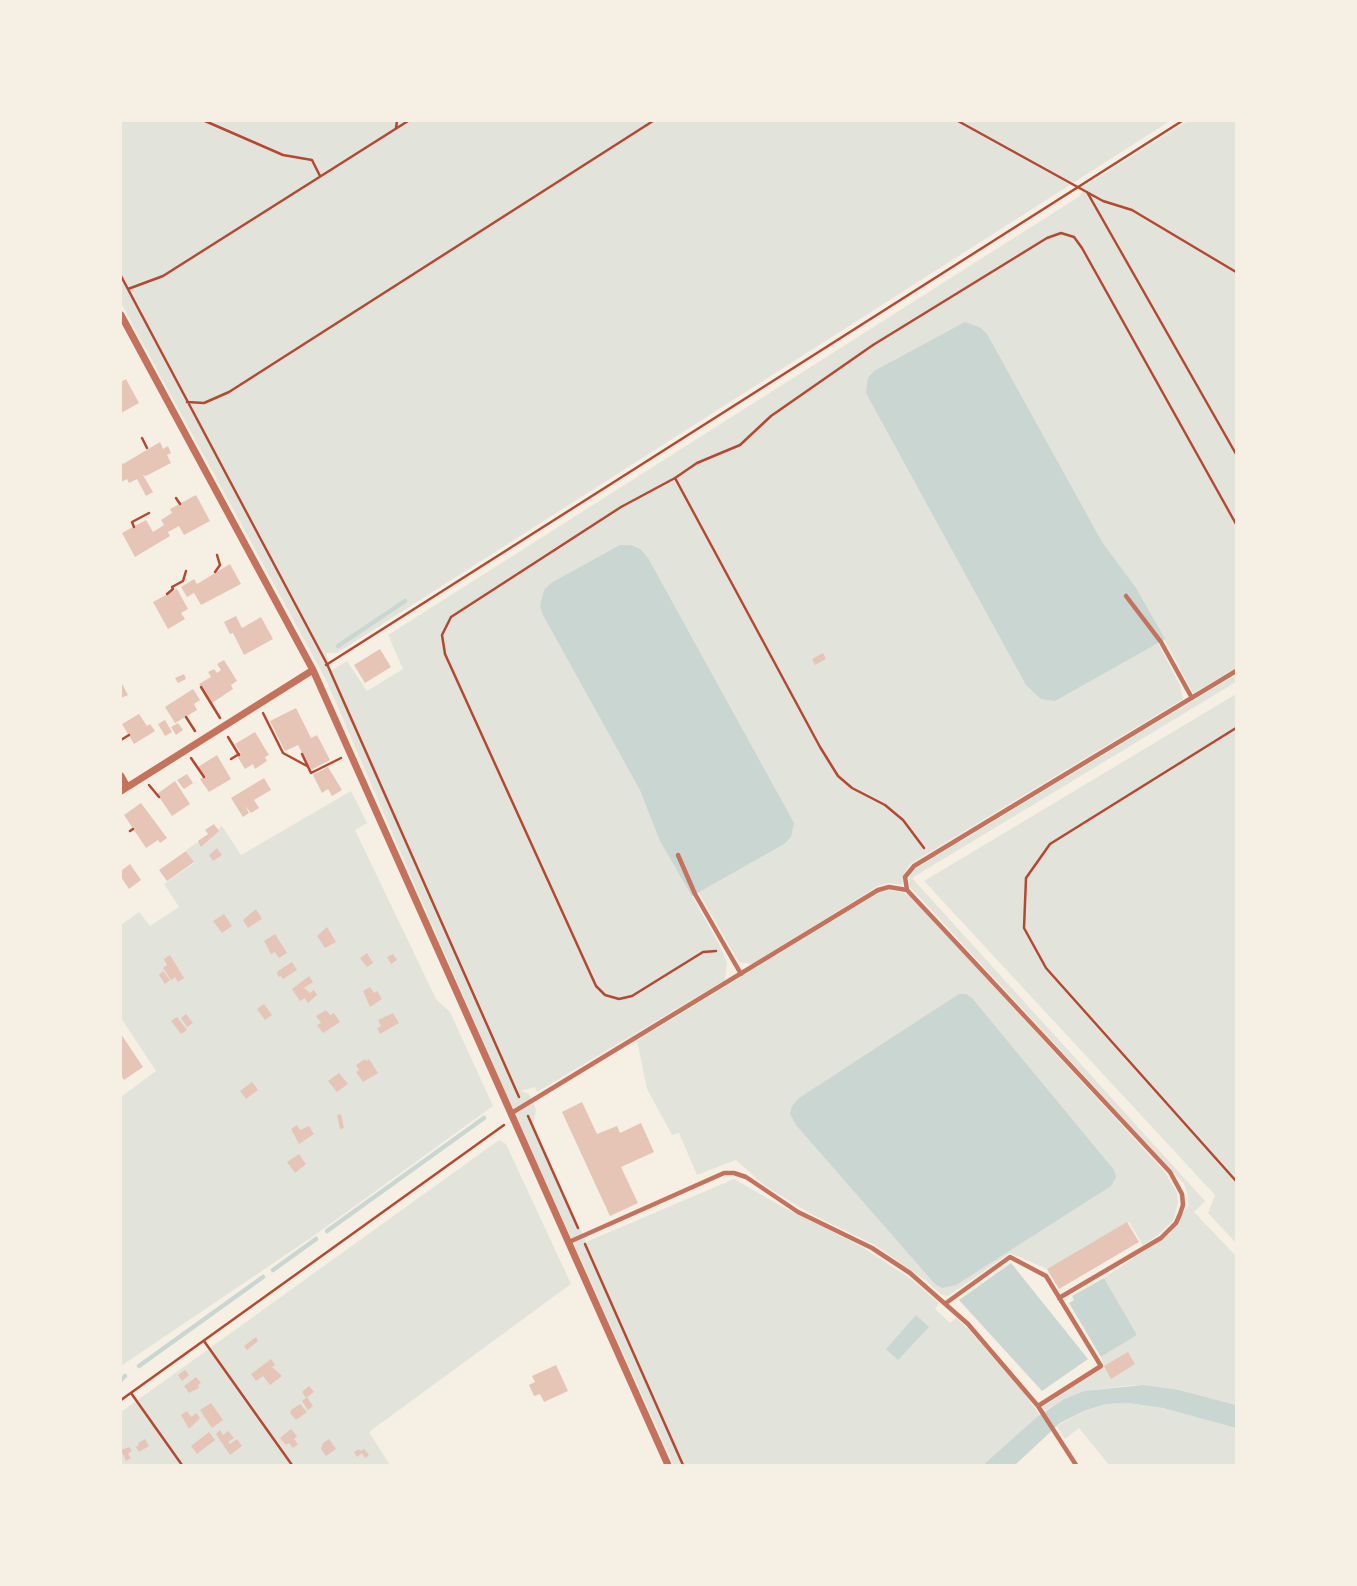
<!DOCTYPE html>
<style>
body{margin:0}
#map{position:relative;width:1357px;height:1586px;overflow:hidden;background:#f6efe4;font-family:Arial,sans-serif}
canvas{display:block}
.frame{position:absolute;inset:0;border:122px solid #f6efe4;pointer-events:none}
</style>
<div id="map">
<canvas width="1357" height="1586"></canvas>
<div class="frame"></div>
</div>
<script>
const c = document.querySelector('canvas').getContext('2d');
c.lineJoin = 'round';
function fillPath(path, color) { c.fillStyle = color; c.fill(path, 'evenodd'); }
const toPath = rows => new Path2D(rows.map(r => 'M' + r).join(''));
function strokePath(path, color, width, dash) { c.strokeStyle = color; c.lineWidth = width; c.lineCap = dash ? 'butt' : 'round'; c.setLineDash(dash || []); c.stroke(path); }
const green = toPath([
 [121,121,1170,121,337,653,326,653,331,671,347,661,367,691,403,669,388,635,1080,196,1084,187,1188,121,1236,121,1236,668,1193,693,1165,640,1158,643,1180,685,1183,699,910,864,903,876,902,885,888,883,878,886,752,964,739,962,699,893,692,896,720,946,727,963,725,980,537,1092,535,1087,521,1091,529,1094,536,1109,533,1127,586,1242,734,1179,783,1207,859,1245,911,1279,939,1303,935,1309,950,1323,956,1318,967,1328,1018,1385,1040,1415,983,1465,674,1465,505,1092,325,678,121,303],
 [1236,675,1236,682,912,878,1205,1201,1194,1212,1236,1256,1236,1405,1179,1390,1133,1385,1084,1391,1064,1399,1046,1410,1043,1407,1104,1366,1101,1357,1137,1335,1104,1278,1170,1234,1188,1206,1188,1196,1184,1184,910,887,910,876,915,869],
 [1236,694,1236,1243,1208,1213,1215,1195,924,881],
 [351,791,367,823,355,830,436,999,450,1012,493,1106,315,1235,121,1366,121,1097,156,1071,121,1018,121,925,139,912,150,926,179,907,164,884,194,863,186,850,222,826,241,855],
 [890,890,907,894,913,899,1165,1172,1177,1193,1178,1203,1173,1221,1158,1235,1143,1245,1129,1222,1047,1269,1010,1253,948,1296,942,1295,926,1281,875,1245,811,1214,765,1186,736,1160,697,1175,679,1133,672,1135,647,1089,637,1041,871,897],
 [499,1140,506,1144,571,1284,369,1432,390,1465,121,1465,121,1412],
 [1128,1403,1163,1408,1236,1428,1236,1465,1109,1465,1079,1428,1065,1439,1057,1426,1086,1410,1106,1404]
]);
const water = toPath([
 [965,322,981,328,987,334,1102,542,1136,588,1165,639,1055,701,1041,699,1026,685,866,393,868,378,874,371],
 [620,545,631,545,640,549,648,558,794,823,791,837,784,844,692,896,660,841,640,790,543,615,540,606,544,590,551,583],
 [959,994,966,994,972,998,1114,1170,1116,1177,1111,1186,956,1285,942,1288,935,1284,796,1125,790,1114,792,1106,799,1098],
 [1011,1263,1088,1359,1042,1391,959,1300],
 [1104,1278,1137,1335,1101,1357,1069,1303,1074,1300,1072,1296],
 [916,1315,929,1327,898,1360,886,1349],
 [1143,1385,1179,1390,1236,1405,1236,1428,1163,1408,1128,1403,1106,1404,1086,1410,1060,1423,1015,1465,983,1465,1037,1417,1064,1399,1084,1391]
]);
const stream = toPath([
 [338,646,405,601],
 [327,1231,484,1118],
 [273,1270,316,1239],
 [139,1366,263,1277],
 [121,1380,125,1376]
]);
const building = toPath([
 [126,379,139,403,121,413,121,382],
 [160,442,163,449,168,446,171,453,167,455,171,463,146,476,143,475,153,492,146,496,137,479,129,483,127,479,121,482,121,461,123,464],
 [196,495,210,521,184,535,179,526,168,532,170,536,135,557,122,533,146,520,153,532,164,525,161,520,172,513,170,509],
 [230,564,241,584,201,605,194,593,187,597,181,587,194,579,197,584],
 [177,589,188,609,181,613,185,619,168,629,153,602],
 [236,616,242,628,261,617,273,639,244,655,233,633,230,634,224,622],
 [380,649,391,667,365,683,354,665],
 [823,653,826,659,815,665,812,659],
 [224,660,237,681,231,685,233,689,212,703,199,684,211,677,208,672,214,669,217,673,221,670,217,664],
 [184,674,186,679,178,683,175,678],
 [121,682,128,695,121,698],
 [193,689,200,700,194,704,197,710,175,723,165,707],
 [296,708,311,738,317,735,330,760,311,770,298,745,285,751,270,721],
 [139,714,147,726,150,724,155,731,134,744,122,724],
 [165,720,172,732,165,736,158,724],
 [178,723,183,730,176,735,171,727],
 [255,732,269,755,265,757,267,761,255,769,253,764,245,769,237,756,241,754,235,744],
 [217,755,231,779,209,792,200,779,204,777,198,767],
 [328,767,342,790,332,796,328,789,322,793,313,775],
 [187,774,193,783,184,789,177,780],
 [264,778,271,790,254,800,259,808,251,813,245,806,249,813,243,817,231,798],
 [175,781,190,804,172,816,157,794],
 [141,803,167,838,160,843,158,840,146,848,124,815],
 [214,824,219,831,201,847,198,841,208,834,205,830],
 [217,848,222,855,213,861,209,855],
 [186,851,194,862,167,881,159,870],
 [130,864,141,880,129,889,121,877,121,871],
 [256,909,262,919,248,928,243,920],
 [224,914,232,926,222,933,213,921],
 [327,927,336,942,325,948,317,936],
 [275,934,287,953,279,958,275,952,271,954,264,941],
 [367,953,373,963,367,967,360,958],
 [393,954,397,960,391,964,387,957],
 [170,955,184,978,178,982,175,977,171,980,163,968,167,965,164,959],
 [292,962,297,970,283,979,281,976,279,977,277,974,278,971],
 [163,971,170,980,165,984,159,975],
 [309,976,313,982,304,988,310,993,314,990,317,995,308,1003,305,998,300,1001,292,989],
 [370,987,374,993,377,991,382,999,370,1007,363,991],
 [264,1004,272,1015,265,1020,257,1009],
 [326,1010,330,1015,334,1013,340,1022,323,1033,317,1025,321,1023,316,1016],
 [393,1013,399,1023,380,1034,377,1028,381,1026,378,1020],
 [186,1014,193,1023,187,1027,181,1018],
 [177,1017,187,1030,181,1034,171,1021],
 [121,1034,143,1067,124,1080,121,1075],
 [365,1059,366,1061,369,1059,378,1073,363,1082,356,1072,359,1070,356,1065],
 [339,1073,348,1084,337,1092,328,1081],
 [252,1082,258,1090,246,1099,240,1091],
 [582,1102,597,1134,617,1126,620,1133,641,1123,654,1152,621,1167,638,1203,610,1216,562,1112],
 [341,1114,344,1128,340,1129,337,1115],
 [297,1125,300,1130,309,1126,314,1134,299,1144,291,1129],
 [299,1154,306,1164,295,1173,287,1162],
 [1127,1222,1139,1242,1059,1289,1047,1269],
 [256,1337,258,1341,247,1350,244,1346],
 [1128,1352,1135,1364,1111,1379,1104,1366],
 [271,1359,275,1365,272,1367,282,1376,270,1385,263,1376,256,1381,251,1374],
 [556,1365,568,1391,544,1402,540,1394,534,1396,529,1385,535,1382,532,1376],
 [185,1370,189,1375,182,1381,178,1375],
 [196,1377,201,1383,198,1385,199,1388,189,1393,184,1386],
 [309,1386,314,1392,306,1398,302,1392],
 [307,1397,313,1406,308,1410,302,1401],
 [211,1403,223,1420,212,1428,200,1410],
 [300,1404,307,1412,296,1420,290,1413,291,1410],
 [187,1411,191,1417,196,1413,200,1418,189,1429,181,1415],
 [291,1429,297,1436,294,1439,298,1444,293,1448,289,1443,286,1445,280,1438],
 [220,1430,223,1435,228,1431,234,1438,228,1442,230,1444,237,1439,242,1446,230,1455,216,1434],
 [209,1432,215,1440,197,1454,191,1446],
 [145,1439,149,1446,139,1452,136,1447,139,1445,138,1443],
 [329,1439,336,1449,326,1456,321,1449,323,1443],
 [129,1447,132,1451,128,1454,131,1458,126,1461,121,1450],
 [359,1449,360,1451,364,1449,369,1455,365,1458,362,1453,357,1457,354,1452]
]);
const path = toPath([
 [205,121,283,155,312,160,320,176],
 [958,121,1103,201,1132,210,1236,272],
 [396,128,397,121],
 [1087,192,1236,454],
 [121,276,327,664,519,1097],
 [128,289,163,276,408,121],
 [187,402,204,403,229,392,653,121],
 [142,438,147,448],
 [675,478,621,507,451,617,442,635,445,654,455,676,596,986,605,995,619,999,632,996,703,952,716,951],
 [176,498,180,504],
 [134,527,132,522,149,513],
 [215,572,220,565,217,555],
 [167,594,173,589,172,587,183,581,186,571],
 [326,665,1182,121],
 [201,687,220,718],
 [263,713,283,753,307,766],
 [186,717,195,731],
 [1236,728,1050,844,1026,878,1024,928,1046,968,1236,1181],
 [228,737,239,755],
 [121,740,129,735],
 [302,754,311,773,341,758],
 [191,758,204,777],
 [231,759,239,754],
 [149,785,159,797],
 [130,831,133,829],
 [924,848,903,820,885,805,852,788,838,776,820,747,675,478,697,463,740,445,771,416,873,345,1047,238,1061,233,1074,237,1082,248,1236,524],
 [528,1116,578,1228],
 [585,1244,683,1465],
 [204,1341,292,1465],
 [131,1393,182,1465],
 [121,1400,504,1125]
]);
const service = toPath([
 [1126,596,1161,642,1192,698],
 [678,855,695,894,741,974],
 [907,890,905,877,914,866,1236,671],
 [510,1114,878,890,889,887,907,890,1170,1172,1182,1194,1183,1205,1180,1214,1176,1223,1161,1238,1059,1298],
 [569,1242,724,1173,734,1173,746,1177,798,1212,872,1248,910,1273,968,1324,1038,1406,1101,1366,1046,1276,1010,1257,946,1303],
 [1038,1406,1076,1465]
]);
const minor = toPath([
 [121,315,313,670,668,1465],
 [121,776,127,787],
 [121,791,313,670]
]);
fillPath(green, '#e2e4dc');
fillPath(water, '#c9d6d2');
strokePath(stream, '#c9d6d2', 4.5);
fillPath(building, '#e6c5b7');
strokePath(path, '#b5482f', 2.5);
strokePath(service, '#c5725c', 4.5);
strokePath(minor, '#c5725c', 7);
</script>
